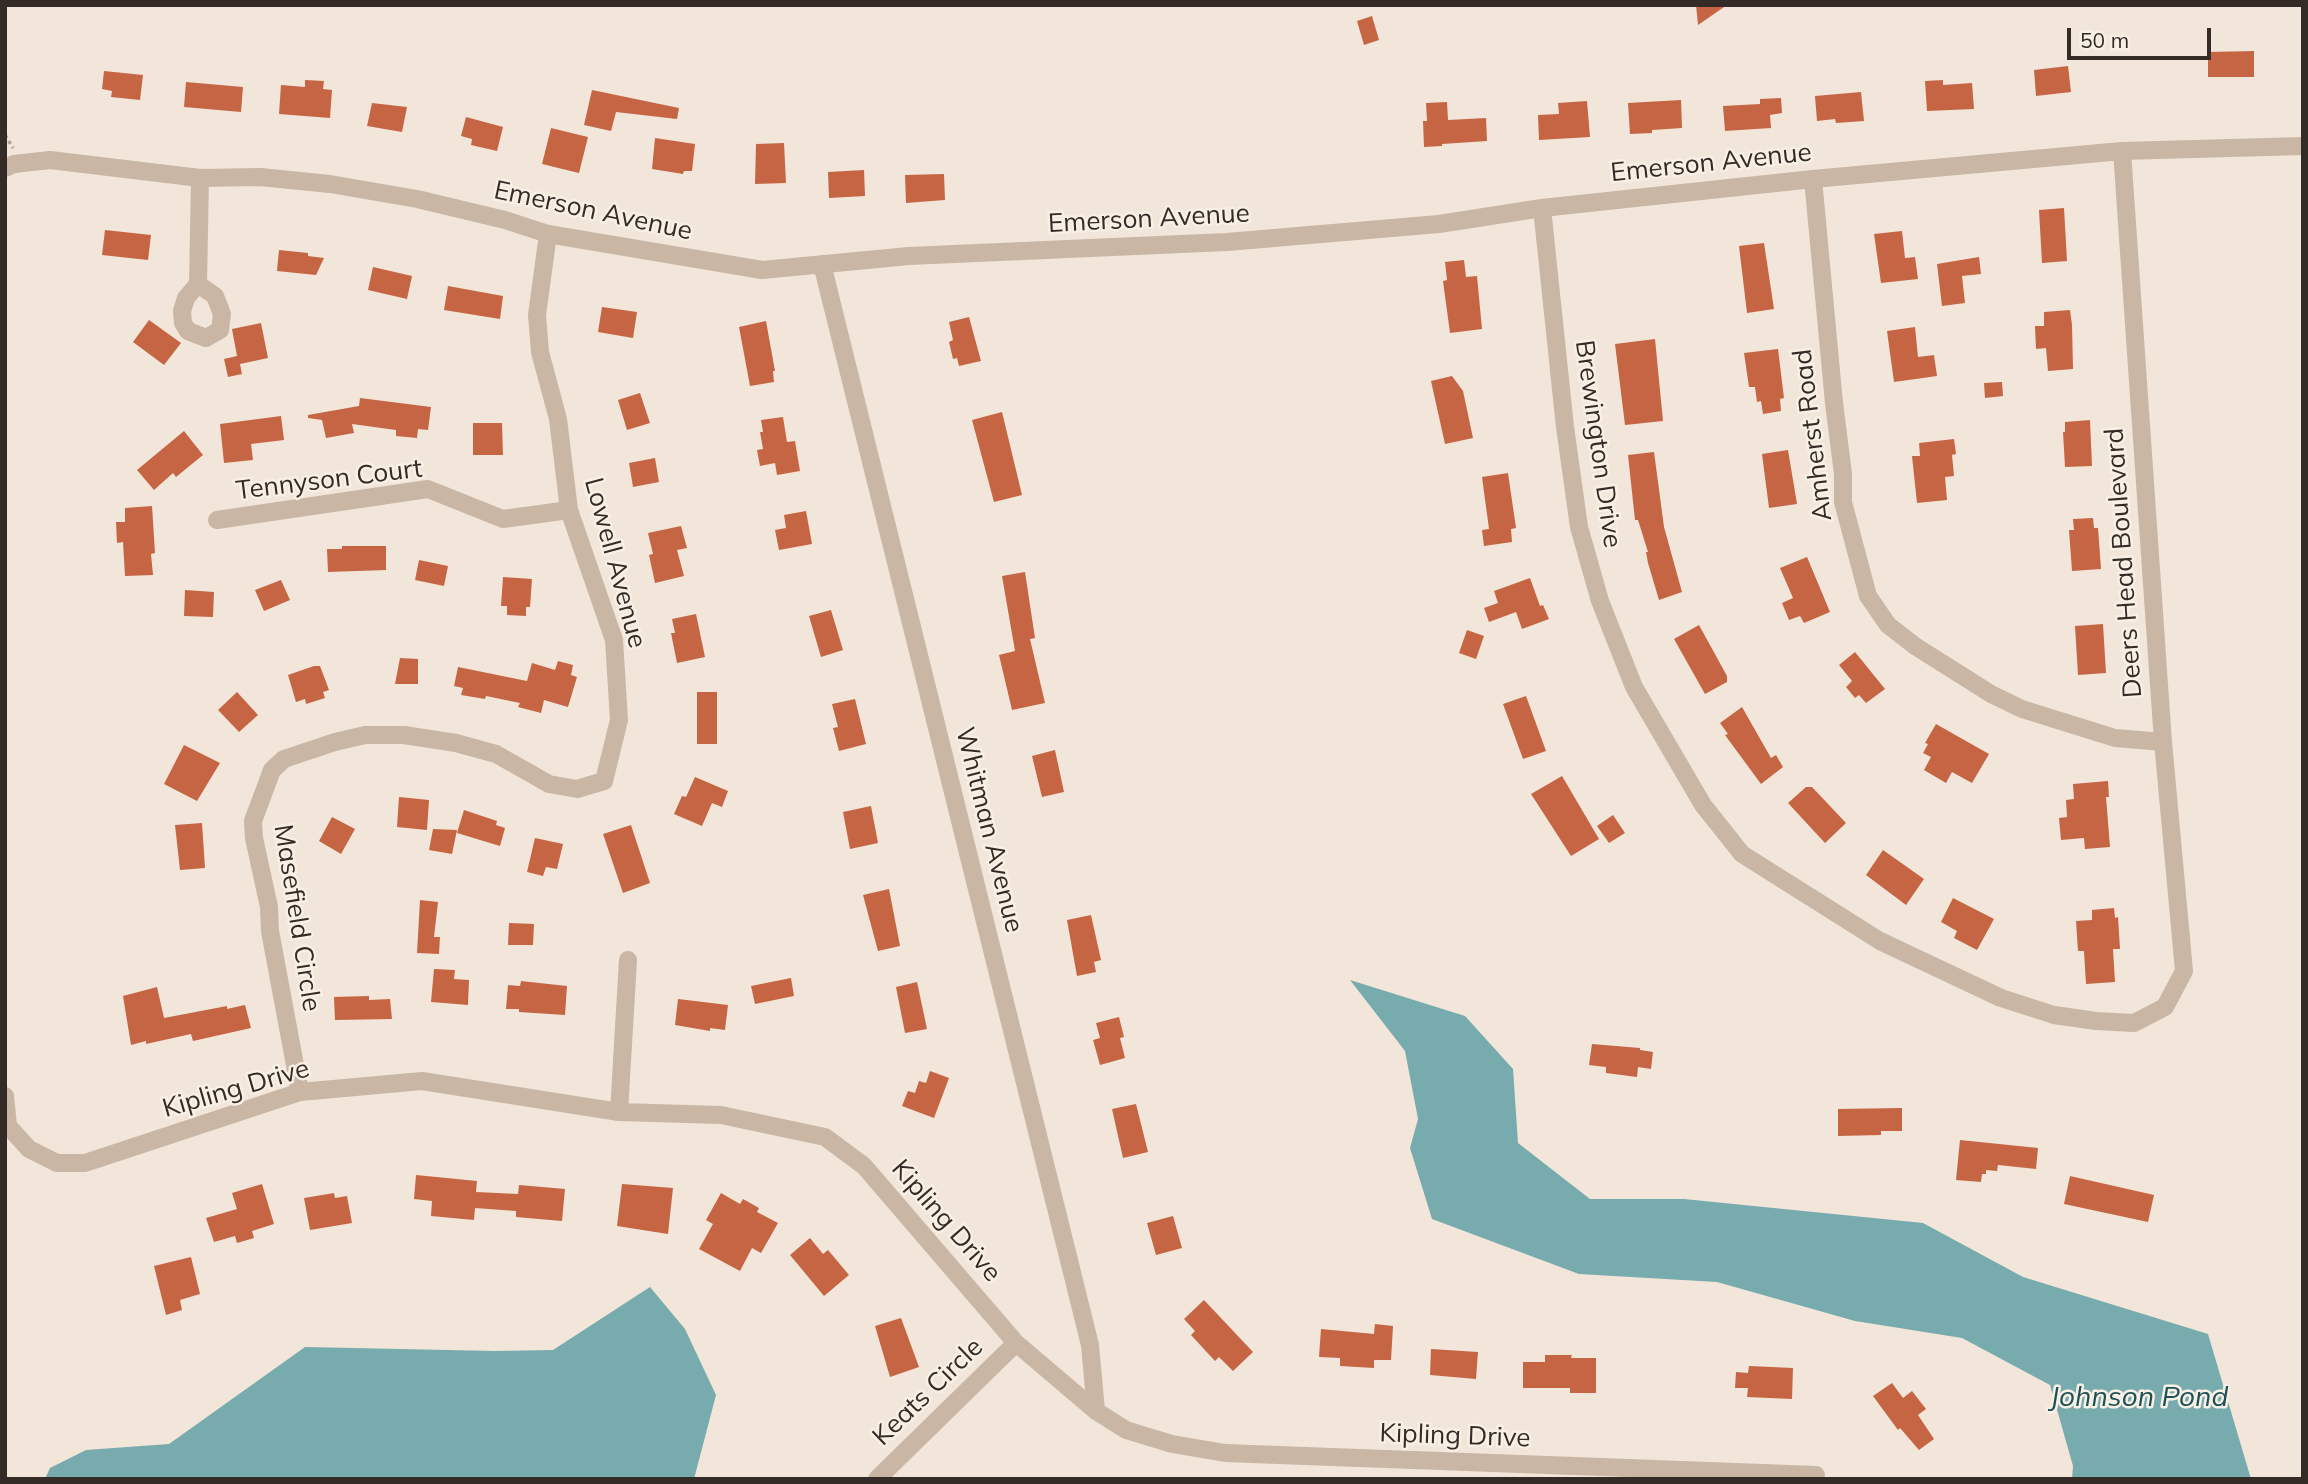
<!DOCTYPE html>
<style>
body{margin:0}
#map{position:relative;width:2308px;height:1484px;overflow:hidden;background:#f1e6d9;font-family:Mulish,sans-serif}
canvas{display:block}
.frame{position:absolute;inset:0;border:7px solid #352b26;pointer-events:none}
.scale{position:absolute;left:2067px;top:28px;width:144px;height:32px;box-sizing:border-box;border:4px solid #352b26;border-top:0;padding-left:9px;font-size:21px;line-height:24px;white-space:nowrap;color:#352b26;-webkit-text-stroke:5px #f9f0e5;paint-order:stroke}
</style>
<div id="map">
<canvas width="2308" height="1484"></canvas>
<div class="frame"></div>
<div class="scale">50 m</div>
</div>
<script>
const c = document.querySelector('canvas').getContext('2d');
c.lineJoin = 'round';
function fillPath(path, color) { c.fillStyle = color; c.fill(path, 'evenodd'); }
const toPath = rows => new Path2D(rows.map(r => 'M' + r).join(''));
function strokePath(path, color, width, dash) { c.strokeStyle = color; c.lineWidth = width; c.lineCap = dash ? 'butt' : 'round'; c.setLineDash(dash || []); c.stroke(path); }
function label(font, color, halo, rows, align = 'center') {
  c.font = font + ' Mulish,sans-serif'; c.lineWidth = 5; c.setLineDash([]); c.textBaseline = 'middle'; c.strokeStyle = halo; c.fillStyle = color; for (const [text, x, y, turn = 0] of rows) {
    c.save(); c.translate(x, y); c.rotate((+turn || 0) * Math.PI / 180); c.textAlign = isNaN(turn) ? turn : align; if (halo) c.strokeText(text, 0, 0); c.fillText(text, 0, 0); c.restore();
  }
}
const water = toPath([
 [1350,980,1465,1016,1513,1069,1518,1143,1590,1199,1684,1199,1923,1223,2023,1277,2208,1334,2251,1479,2072,1479,2073,1466,2050,1385,1962,1338,1855,1321,1717,1282,1579,1274,1432,1219,1410,1148,1418,1119,1405,1051],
 [650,1287,685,1329,716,1395,694,1479,45,1479,50,1468,86,1450,169,1444,305,1347,495,1351,553,1350]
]);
const building = toPath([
 [1696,5,1727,5,1698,25],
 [1372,16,1379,40,1364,45,1357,21],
 [2254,51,2254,77,2208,77,2208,52],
 [2068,66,2071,92,2036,96,2034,70],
 [104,71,143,75,140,100,111,97,112,91,102,89],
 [305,80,324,81,323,89,332,90,330,118,279,114,281,85,305,87],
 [1943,80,1943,85,1972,83,1974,109,1927,111,1925,81],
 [186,82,243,87,241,112,184,107],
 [592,90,679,108,677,119,616,112,611,131,584,125],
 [1861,92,1864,121,1836,123,1835,119,1817,121,1815,96],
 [1781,98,1782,113,1770,115,1771,128,1725,131,1723,106,1760,104,1760,99],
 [1681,100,1682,128,1652,130,1652,133,1630,134,1628,103],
 [1587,101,1590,137,1539,140,1538,115,1559,114,1558,103],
 [1447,102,1448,120,1486,118,1487,141,1442,144,1442,146,1424,147,1423,121,1427,121,1426,103],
 [372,103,407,107,402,132,367,126],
 [466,117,503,127,497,151,471,145,472,139,461,136],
 [551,128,588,137,579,173,542,164],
 [655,138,695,144,692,171,684,171,683,174,652,169],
 [784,143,786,183,755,184,756,144],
 [864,170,865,196,829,198,828,172],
 [944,174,945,200,906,203,905,175],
 [2064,208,2067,261,2042,263,2039,210],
 [105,230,151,235,148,260,102,255],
 [1902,231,1905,258,1915,257,1918,279,1881,283,1874,234],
 [1764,243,1774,309,1747,313,1739,246],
 [279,250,308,253,308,256,324,258,316,275,277,271],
 [1979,257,1981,274,1962,276,1965,303,1942,306,1937,264],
 [1464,260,1466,277,1477,276,1482,329,1450,333,1443,281,1447,280,1445,262],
 [373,267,412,276,407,299,368,290],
 [448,286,503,296,500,319,444,310],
 [602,307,637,312,633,338,598,332],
 [2070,310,2072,325,2073,369,2048,371,2046,348,2036,349,2035,326,2044,326,2044,312],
 [969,317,981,361,959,366,957,358,953,359,949,342,953,340,949,322],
 [149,320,181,343,164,365,133,342],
 [766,321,775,371,773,371,774,382,750,386,739,327],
 [261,323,268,358,240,364,242,374,228,377,224,359,237,356,232,329],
 [1915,327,1918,357,1934,355,1937,376,1894,382,1887,331],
 [1655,339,1663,421,1625,425,1615,344],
 [1778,349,1784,398,1780,399,1781,411,1763,414,1761,401,1757,402,1755,387,1749,387,1744,353],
 [1452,376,1463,391,1473,438,1445,444,1431,381],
 [2002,382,2003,396,1985,398,1984,383],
 [640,393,650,423,627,430,618,400],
 [360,398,431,407,428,430,418,429,417,438,396,436,396,430,352,424,354,433,326,438,322,420,308,418,308,415,359,406],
 [1002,412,1022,495,994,502,972,420],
 [281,416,284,440,251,444,253,460,224,463,220,424],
 [783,417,787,442,795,441,800,471,777,475,775,463,760,466,757,450,763,449,760,432,763,432,761,420],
 [2090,420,2092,466,2065,467,2063,432,2065,432,2065,422],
 [473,423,502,423,503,455,473,455],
 [184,431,203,455,176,477,173,473,154,490,137,470],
 [1954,439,1956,454,1952,455,1954,476,1945,477,1947,500,1917,503,1912,456,1920,456,1919,443],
 [1788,450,1797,504,1769,508,1762,454],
 [1654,452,1664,527,1682,592,1659,600,1648,563,1646,552,1648,552,1638,520,1635,520,1628,455],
 [655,458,659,482,633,487,629,463],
 [1508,473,1516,528,1511,529,1512,542,1484,546,1482,530,1489,529,1482,477],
 [152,506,155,553,151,554,153,575,125,576,123,542,117,543,116,522,125,522,125,508],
 [806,511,812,544,779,550,775,530,786,528,784,515],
 [2093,518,2094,528,2098,528,2101,569,2072,571,2069,530,2074,530,2073,519],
 [681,526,687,548,677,550,684,576,655,583,649,555,653,554,648,533],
 [342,546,386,546,386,570,328,572,327,549,342,549],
 [1807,557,1830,612,1804,623,1800,616,1789,620,1782,603,1793,598,1780,568],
 [419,560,448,566,444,586,415,580],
 [1025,572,1035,638,1030,639,1045,703,1012,710,999,655,1015,651,1002,576],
 [503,577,532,579,530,607,526,607,526,616,507,615,507,606,501,606],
 [1530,578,1540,606,1543,605,1549,619,1522,629,1516,612,1489,622,1484,608,1498,603,1494,591],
 [281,580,290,600,264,611,255,590],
 [185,590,214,592,213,617,184,616],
 [831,610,843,650,821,657,809,616],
 [696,614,705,657,677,663,671,633,675,633,672,619],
 [2103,624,2106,673,2078,675,2075,626],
 [1699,625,1727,676,1727,682,1705,694,1674,639],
 [1467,630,1484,636,1476,659,1459,653],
 [1855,652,1885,689,1866,703,1859,695,1855,698,1846,687,1852,681,1839,665],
 [400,658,418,659,418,684,395,684],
 [558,661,573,665,571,675,577,677,568,707,544,700,541,713,518,707,520,703,486,696,485,699,461,695,463,688,454,686,458,667,527,681,532,663,555,670],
 [314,666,320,666,329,690,323,692,325,698,306,704,305,699,296,702,288,675],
 [237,692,258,715,239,732,218,710],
 [697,692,717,692,717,744,697,744],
 [1526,696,1546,751,1523,759,1503,704],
 [855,699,866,744,839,751,833,728,838,727,832,704],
 [1742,707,1771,758,1776,755,1783,767,1761,784,1725,735,1728,734,1720,723],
 [1936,724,1989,754,1972,783,1952,772,1946,783,1924,770,1931,757,1923,753,1928,744,1925,743],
 [184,745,220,763,197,801,164,784],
 [1055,750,1064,792,1042,797,1032,756],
 [1562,776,1599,839,1571,856,1531,794],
 [695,777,728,791,722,807,712,803,702,826,674,814,682,796,686,797],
 [2108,781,2109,797,2106,797,2110,847,2085,849,2084,838,2061,840,2059,818,2067,817,2066,800,2074,799,2073,784],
 [1806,787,1812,787,1846,823,1825,843,1788,803],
 [399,797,429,800,427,830,397,827],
 [871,806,878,843,850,849,843,812],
 [464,810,497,821,496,825,505,828,500,846,457,833],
 [1613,815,1625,833,1609,843,1597,826],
 [332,817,355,829,341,854,319,841],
 [202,823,205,868,180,870,175,825],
 [631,825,650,883,623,893,603,834],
 [433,829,457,830,452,854,429,850],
 [535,838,563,844,557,869,546,867,543,876,527,872],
 [1883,850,1924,879,1906,905,1866,875],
 [889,889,900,946,878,951,863,895],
 [1953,898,1994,919,1977,950,1954,938,1957,931,1941,922],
 [420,900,438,902,434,937,440,937,439,954,417,953],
 [2114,908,2115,918,2118,917,2120,949,2113,949,2115,982,2086,984,2084,951,2078,951,2076,921,2092,920,2092,910],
 [1091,915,1101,960,1094,962,1096,972,1077,976,1067,920],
 [509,923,534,924,533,945,508,945],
 [434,969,455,970,454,979,469,980,468,1005,431,1002],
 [791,978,794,996,755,1004,751,986],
 [521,981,567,986,565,1015,519,1012,519,1009,506,1009,508,985,520,986],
 [917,982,927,1029,905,1033,896,987],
 [157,987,164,1018,227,1006,227,1009,245,1005,251,1028,193,1041,191,1034,146,1044,146,1041,131,1045,123,996],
 [369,996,369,1000,390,999,392,1019,335,1020,334,997],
 [678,999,728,1005,725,1030,710,1028,710,1031,675,1025],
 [1119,1017,1124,1037,1120,1038,1125,1058,1100,1065,1093,1040,1100,1038,1096,1023],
 [1592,1044,1640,1048,1640,1050,1653,1052,1651,1069,1638,1067,1637,1077,1606,1073,1606,1067,1589,1065],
 [930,1071,949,1078,934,1118,902,1106,908,1091,915,1093,919,1081,926,1083],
 [1136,1104,1148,1152,1123,1158,1112,1109],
 [1902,1108,1902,1131,1881,1131,1881,1135,1838,1136,1838,1109],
 [1960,1140,2038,1148,2036,1169,1998,1165,1997,1171,1986,1170,1986,1174,1982,1174,1981,1182,1956,1180],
 [416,1175,477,1181,476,1192,518,1194,519,1185,565,1189,562,1221,516,1217,516,1211,475,1208,474,1220,431,1216,432,1201,414,1199],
 [2070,1176,2154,1195,2148,1222,2064,1204],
 [262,1184,274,1224,252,1231,254,1238,237,1243,235,1236,214,1242,206,1218,237,1209,232,1193],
 [622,1184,673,1188,668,1234,617,1226],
 [334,1193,335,1198,347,1196,352,1223,310,1230,304,1198],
 [721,1193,740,1204,743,1199,759,1208,757,1212,778,1223,761,1253,752,1248,740,1271,699,1249,713,1224,706,1220],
 [1173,1216,1182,1248,1156,1255,1147,1223],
 [810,1238,823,1254,828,1250,849,1275,824,1296,790,1255],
 [191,1257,200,1294,180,1300,182,1310,166,1315,154,1266],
 [1204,1300,1253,1352,1233,1371,1219,1357,1215,1361,1191,1335,1195,1331,1184,1319],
 [901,1318,919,1367,890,1377,875,1326],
 [1375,1324,1393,1326,1391,1360,1374,1360,1374,1368,1340,1366,1340,1358,1319,1357,1321,1329,1374,1334],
 [1431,1349,1478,1352,1476,1379,1430,1375],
 [1545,1355,1572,1355,1571,1358,1596,1358,1596,1393,1570,1393,1570,1388,1523,1388,1523,1362,1545,1362],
 [1749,1366,1793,1368,1792,1399,1747,1397,1748,1388,1735,1388,1736,1372,1748,1373],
 [1892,1383,1903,1398,1912,1391,1926,1409,1918,1415,1934,1439,1919,1450,1900,1428,1898,1430,1873,1396]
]);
const path = toPath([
 [5,135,13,148]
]);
const minor = toPath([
 [5,168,14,164,50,160,200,178,260,177,330,184,417,199,505,220,548,234,762,270,909,256,1227,242,1439,224,1542,208,1813,179,2122,151,2303,146],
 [1813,179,1834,403,1843,474,1843,502,1868,596,1888,625,1915,646,1991,694,2022,709,2115,738,2163,742],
 [1542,208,1565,427,1579,527,1600,601,1634,687,1703,805,1742,854,1880,941,2001,998,2054,1015,2096,1021,2134,1023,2165,1007,2184,971,2163,742,2122,151],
 [822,264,1090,1345,1096,1411],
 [198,284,215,296,222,314,220,330,206,338,188,331,183,323,182,311,186,298,198,284],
 [198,284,200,178],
 [217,520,428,489,503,519,569,510],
 [300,1092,270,931,269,907,254,838,253,821,272,770,284,759,335,742,365,735,404,735,456,743,496,754,549,784,577,789,604,781,619,720,614,640,569,510,558,419,540,352,537,315,548,234],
 [5,1096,8,1126,29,1149,57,1163,85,1163,300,1092,422,1081,619,1112,721,1115,825,1137,864,1166,1016,1343,1096,1411,1126,1430,1172,1444,1225,1453,1816,1475],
 [619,1112,628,960],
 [877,1479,1016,1343]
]);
const streetNames = [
 ["Emerson Avenue",1711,163,-6],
 ["Emerson Avenue",593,211,12],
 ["Emerson Avenue",1149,219,-3],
 ["Amherst Road",1813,435,-97],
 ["Brewington Drive",1598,444,82],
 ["Tennyson Court",329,480,-7],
 ["Lowell Avenue",615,563,75],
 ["Deers Head Boulevard",2124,563,-94],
 ["Whitman Avenue",989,830,76],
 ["Masefield Circle",297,918,81],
 ["Kipling Drive",236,1089,-16],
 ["Kipling Drive",946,1221,49],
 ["Keats Circle",928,1392,-44],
 ["Kipling Drive",1455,1436,2]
];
const waterNames = [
 ["Johnson Pond",2139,1398]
];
fillPath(water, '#78abae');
fillPath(building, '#c66543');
strokePath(path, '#b5a08f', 3.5, [3.5, 3.5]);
strokePath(minor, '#c9b6a5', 18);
label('26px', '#352b26', '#f9f0e5', streetNames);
label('italic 28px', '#1c5156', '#f9f0e5', waterNames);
</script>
